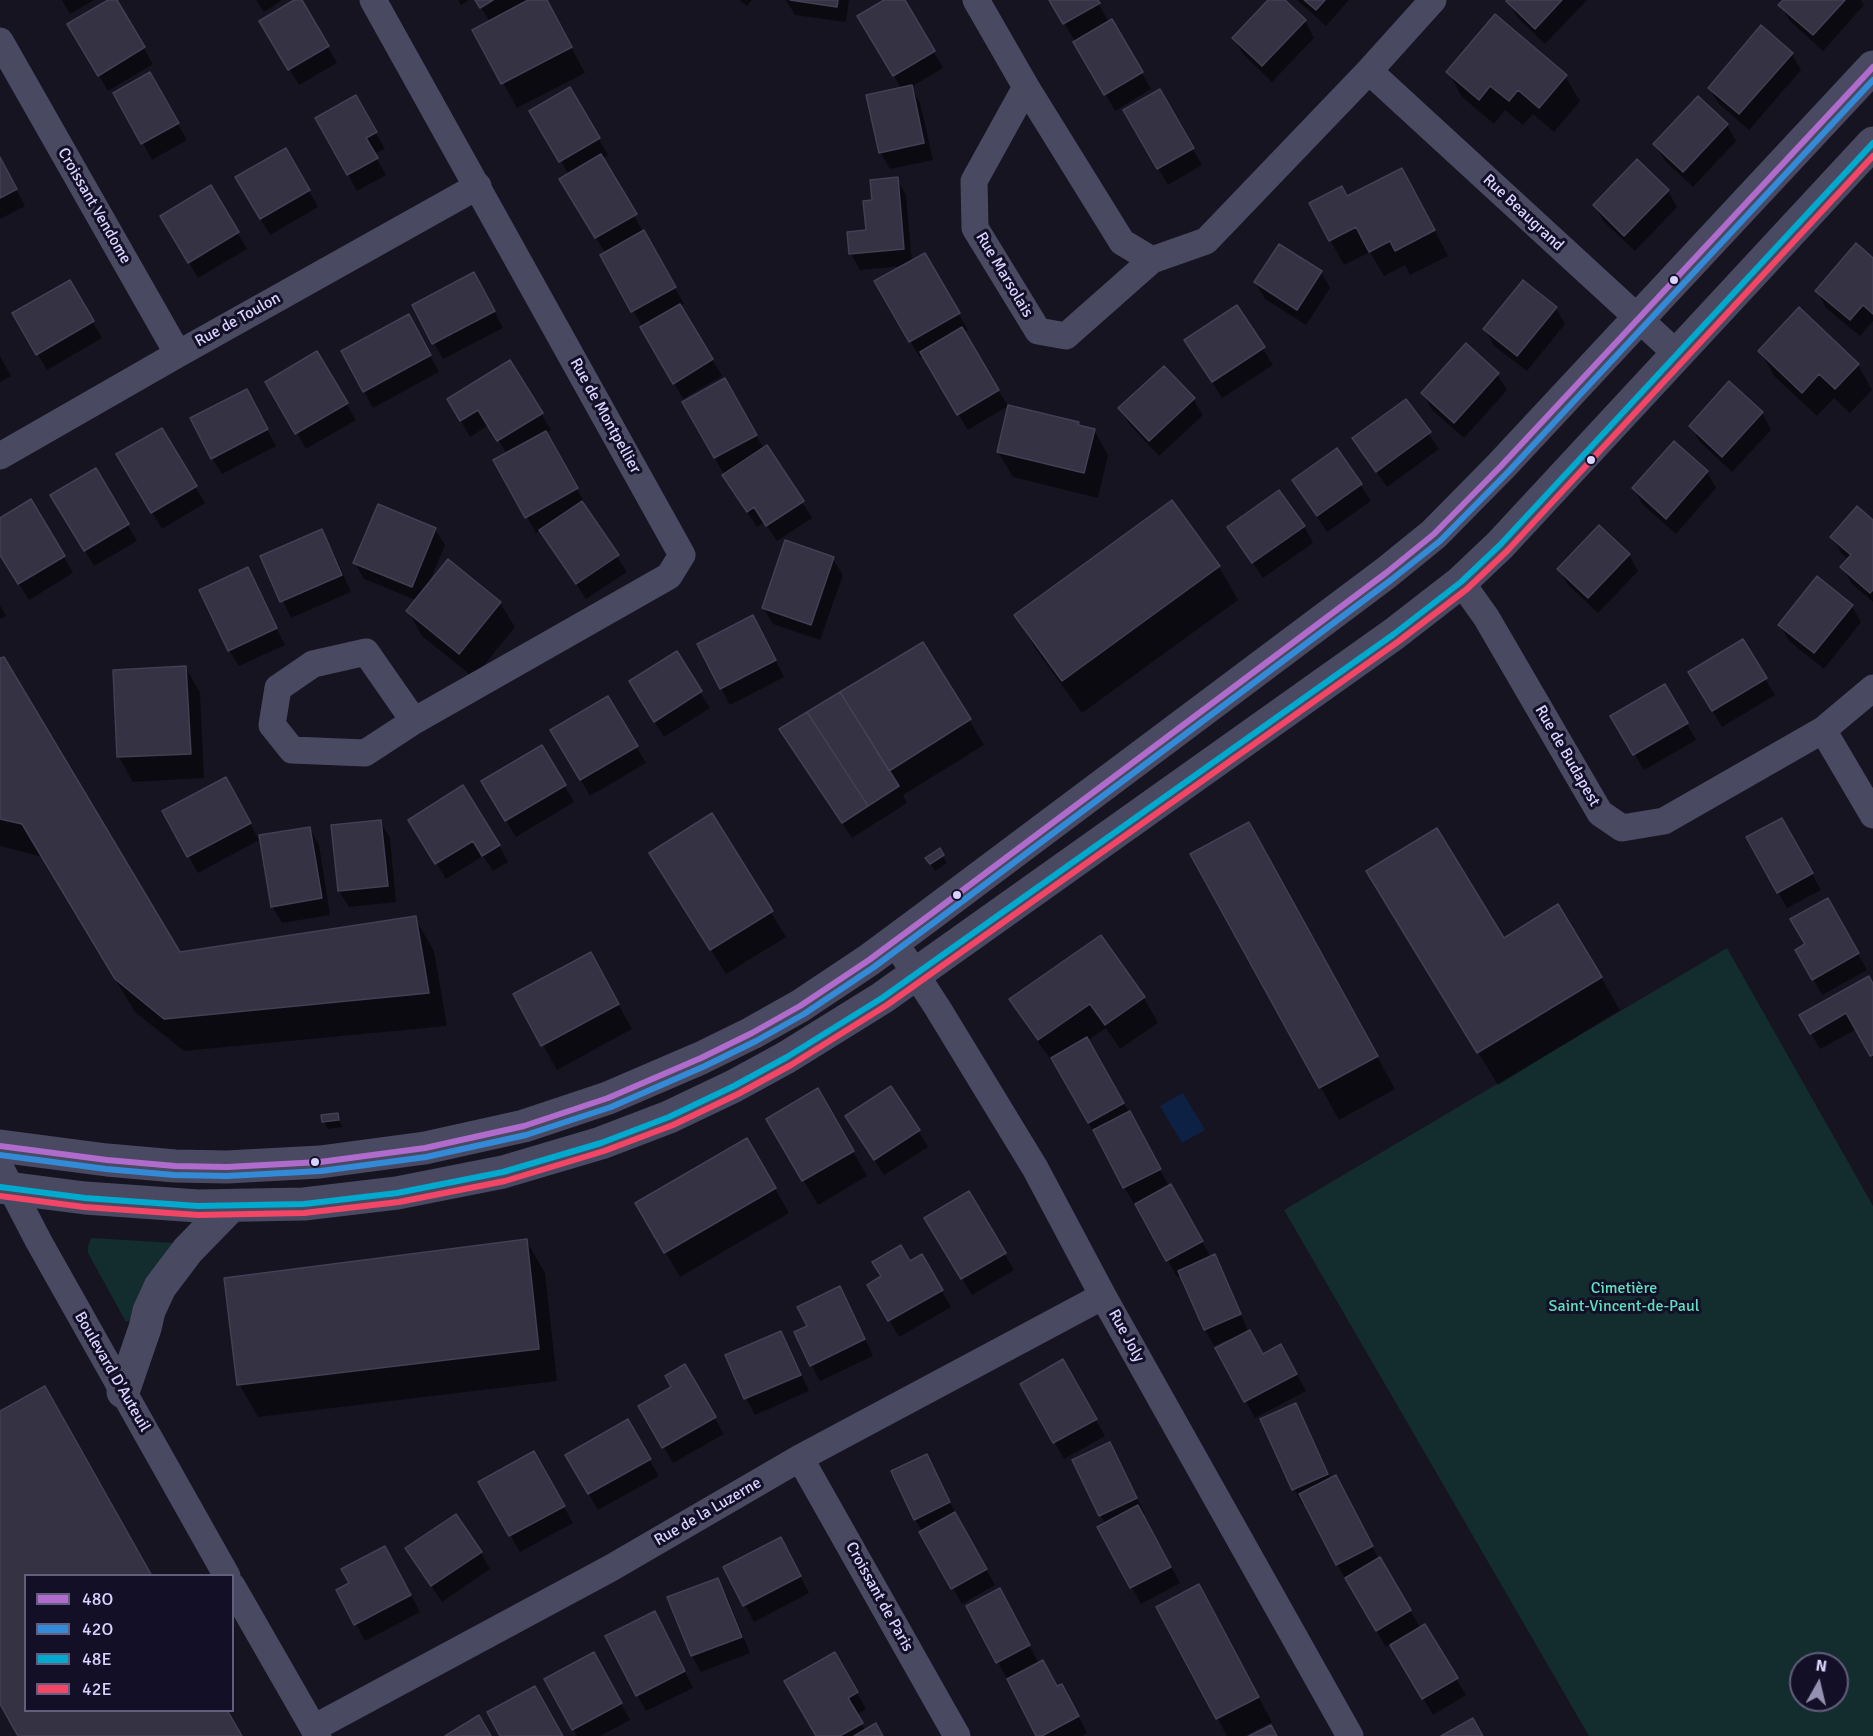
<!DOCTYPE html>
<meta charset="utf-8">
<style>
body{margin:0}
#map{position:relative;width:1873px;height:1736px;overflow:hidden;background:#161421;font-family:Signika,sans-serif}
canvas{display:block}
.legend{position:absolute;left:24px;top:1574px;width:210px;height:138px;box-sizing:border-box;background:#130f26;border:2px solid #625e7d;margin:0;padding:8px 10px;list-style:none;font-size:18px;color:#d9d4ff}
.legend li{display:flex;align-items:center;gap:12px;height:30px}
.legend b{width:30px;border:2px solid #625e7d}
.north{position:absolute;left:1789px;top:1652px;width:60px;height:60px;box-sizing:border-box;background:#130f26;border:2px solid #625e7d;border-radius:50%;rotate:8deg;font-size:16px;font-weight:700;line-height:24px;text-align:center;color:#d9d4ff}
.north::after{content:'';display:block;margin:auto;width:21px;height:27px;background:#9591b1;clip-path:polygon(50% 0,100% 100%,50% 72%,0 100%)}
</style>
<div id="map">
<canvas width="1873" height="1736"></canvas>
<ul class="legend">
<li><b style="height:8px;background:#b06ccc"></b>48O</li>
<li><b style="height:8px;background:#338bd7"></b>42O</li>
<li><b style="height:8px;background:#00a9ce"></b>48E</li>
<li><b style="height:8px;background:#f34667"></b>42E</li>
</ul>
<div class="north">N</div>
</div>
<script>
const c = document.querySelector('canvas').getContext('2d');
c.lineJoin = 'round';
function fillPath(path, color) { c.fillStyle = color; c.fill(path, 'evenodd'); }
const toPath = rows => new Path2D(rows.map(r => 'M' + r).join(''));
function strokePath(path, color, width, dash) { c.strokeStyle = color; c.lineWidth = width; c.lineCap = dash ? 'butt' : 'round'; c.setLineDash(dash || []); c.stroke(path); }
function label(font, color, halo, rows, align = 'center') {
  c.font = font + ' Signika,sans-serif'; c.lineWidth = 6; c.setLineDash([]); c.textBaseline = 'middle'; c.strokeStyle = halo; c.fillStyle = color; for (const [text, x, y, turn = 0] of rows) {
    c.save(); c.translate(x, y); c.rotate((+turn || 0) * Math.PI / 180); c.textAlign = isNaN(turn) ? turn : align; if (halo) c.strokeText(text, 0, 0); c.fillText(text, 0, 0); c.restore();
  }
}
const green = toPath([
 [1727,948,1873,1206,1873,1736,1589,1736,1284,1210],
 [1801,1664,1837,1664,1837,1700,1801,1700],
 [91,1238,176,1243,132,1319,126,1322,88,1253,88,1247]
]);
const water = toPath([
 [1183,1093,1205,1130,1182,1143,1160,1106]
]);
const shadow = toPath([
 [62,0,94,0,70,14],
 [111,0,116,0,153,64,108,91,69,25],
 [256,0,282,0,264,12],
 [297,0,300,0,337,63,299,85,261,21],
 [458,0,469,0,461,5],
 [476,0,546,0,585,73,517,108,474,30,490,22],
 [739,0,752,0,747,6],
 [786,0,849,0,846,22,795,15],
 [887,0,903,0,943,68,911,87,920,103,933,160,890,169,880,152,901,88,859,16],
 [1051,0,1096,0,1109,22,1111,21,1151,89,1115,111],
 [1270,0,1283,0,1305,21,1314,38,1272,82,1244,55,1234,39],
 [1297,0,1349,0,1326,26],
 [1510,0,1587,0,1545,44,1518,18,1508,2],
 [1785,0,1861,0,1864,5,1823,51,1790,21,1780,5],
 [1792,54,1801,70,1749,130,1719,104,1709,88],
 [1448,72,1565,76,1580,101,1554,132,1533,114,1523,125,1505,110,1494,124,1462,97],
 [150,74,187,140,152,160,115,93],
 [570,89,608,155,602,159,684,304,680,306,722,376,683,399,602,255,605,253,561,179,569,175,531,111],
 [1159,91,1202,165,1168,185,1125,110],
 [355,97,385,149,374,154,386,175,357,191,317,119],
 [1727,125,1736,141,1693,187,1665,161,1655,144],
 [286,150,318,207,270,235,237,178],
 [0,159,25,206,0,219],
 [897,179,906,195,912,262,924,255,968,330,963,333,1008,406,968,430,923,356,920,358,876,282,904,266,860,270,851,254,867,231,874,201],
 [211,188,247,249,198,278,162,217],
 [1668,191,1677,207,1635,251,1604,222,1594,205],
 [1416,194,1448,256,1410,275,1405,265,1384,276,1370,252,1344,265,1330,240,1347,198],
 [1873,260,1873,321,1860,336,1826,308,1817,291],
 [1321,272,1330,288,1306,325,1265,299,1255,282],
 [69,282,102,338,47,370,14,314],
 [483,290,503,328,443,359,434,343],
 [1237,307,1273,365,1222,398,1195,356],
 [1556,308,1565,324,1527,371,1494,346,1485,329],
 [418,333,439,372,373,408,364,391],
 [1760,351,1858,365,1872,390,1850,413,1834,398,1817,416,1774,376],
 [317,353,356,420,306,449,267,382],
 [0,356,11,376,0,382],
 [510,362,551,430,546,433,586,505,584,506,627,572,586,599,541,530,536,533,527,517,507,454,489,425,470,437,449,400],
 [1497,374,1507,390,1464,438,1432,410,1423,393],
 [724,380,764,449,802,502,812,518,777,541,764,522,757,527,733,491,684,402],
 [1730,383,1762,413,1771,430,1732,472,1700,442,1691,426],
 [1193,399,1203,415,1159,456,1130,425,1120,409],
 [1406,401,1439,449,1387,487,1354,439],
 [255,407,276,446,222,474,212,458],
 [1078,423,1080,427,1094,430,1108,455,1098,498,1013,477,998,452],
 [161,430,205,503,162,529,118,455],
 [1337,450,1371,501,1327,532,1293,481],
 [95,470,137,541,94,566,52,495],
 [1707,472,1716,488,1676,534,1643,505,1634,489],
 [1171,502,1219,567,1238,600,1082,713,1035,648,1016,615],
 [0,519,64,557,73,573,29,600,0,553],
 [1873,522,1873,602,1852,584,1842,567,1849,560,1841,553,1832,537],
 [1304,526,1313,543,1263,578,1229,528],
 [435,529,445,545,429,583,500,603,515,627,474,678,422,636,408,611,416,600,364,579,355,563],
 [322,531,331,547,351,592,291,618,262,557],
 [1629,555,1638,571,1598,613,1568,585,1559,569],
 [833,559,843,575,820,640,773,624,763,608],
 [247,569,285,645,239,666,229,650],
 [0,605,6,616,0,619],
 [1852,606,1861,622,1824,669,1789,641,1780,625],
 [762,633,784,677,730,705,721,688],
 [1743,641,1775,695,1722,727,1690,673],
 [676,654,710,708,664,737,640,698],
 [0,660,179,953,415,918,434,951,447,1026,184,1051,135,1012,42,857,0,846],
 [186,668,200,693,204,778,133,782,119,757],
 [1665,686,1696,740,1644,770,1612,716],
 [607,698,646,763,590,796,552,731],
 [969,720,984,745,903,795,907,803,852,838,791,746],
 [541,747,574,802,516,837,483,782],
 [235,795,259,840,198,873,164,812],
 [711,815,786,937,726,974,665,878],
 [410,820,499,845,508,862,493,871,483,856,446,879],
 [1781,820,1821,890,1787,908,1748,838],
 [380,822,390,838,396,902,349,907,339,891,332,827],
 [310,829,319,845,330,915,282,923,272,906],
 [939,851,947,863,935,871,927,858],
 [1192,855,1267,857,1395,1089,1339,1120],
 [1827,900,1867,970,1822,995,1797,950,1807,945],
 [1387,905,1503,940,1601,977,1620,1010,1498,1085],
 [604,978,632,1029,557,1070,515,995],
 [1873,986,1873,1058,1857,1029,1820,1049,1801,1016],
 [1144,998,1158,1023,1120,1049,1106,1028,1087,1041,1139,1129,1169,1187,1171,1186,1211,1258,1214,1256,1223,1272,1248,1331,1263,1356,1290,1362,1306,1391,1255,1418,1217,1348,1230,1341,1229,1339,1214,1346,1205,1329,1181,1275,1177,1277,1136,1203,1134,1204,1124,1187,1055,1063,1054,1064,1025,1024,1011,999],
 [818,1091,867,1176,818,1205,768,1119],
 [337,1115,342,1127,328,1129,324,1122],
 [847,1117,918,1130,928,1147,884,1175],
 [747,1140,789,1213,680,1277,637,1204],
 [969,1193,1014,1270,972,1295,926,1218],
 [526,1240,545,1273,557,1381,258,1417,239,1384],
 [921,1256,951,1307,899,1337,869,1285],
 [849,1304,873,1356,820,1381,811,1365],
 [781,1332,809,1391,755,1415,746,1398,727,1355],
 [1062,1361,1105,1436,1064,1459,1022,1385],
 [684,1366,724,1434,673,1463,640,1406,673,1387],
 [1295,1405,1331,1479,1345,1493,1379,1560,1421,1629,1425,1627,1466,1695,1433,1715,1391,1644,1386,1647,1346,1581,1306,1504,1303,1506,1294,1489,1262,1420],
 [627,1422,659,1476,598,1510,567,1456],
 [1109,1444,1145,1514,1143,1515,1180,1583,1141,1604,1099,1527,1106,1524,1100,1515],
 [534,1453,573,1523,520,1552,480,1482],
 [936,1472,958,1519,995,1585,962,1604,915,1519],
 [407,1549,481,1553,490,1569,442,1602],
 [789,1555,809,1593,754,1622,725,1568],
 [394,1564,420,1612,365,1641,338,1591],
 [718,1580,727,1596,750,1653,701,1672,692,1656,669,1598],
 [968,1607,1009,1607,1039,1664,1071,1702,1087,1733,1082,1736,1038,1736],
 [1158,1607,1213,1611,1272,1722,1245,1736,1227,1736],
 [664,1629,693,1688,646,1711,637,1695],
 [593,1654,630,1720,600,1736,577,1736,546,1680],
 [835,1654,866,1709,856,1715,866,1731,882,1736,818,1736]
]);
const building = toPath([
 [108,0,117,0,145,47,98,76,67,24,108,0],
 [294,0,302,0,329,46,288,70,259,21,294,0],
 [475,0,493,0,480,8,475,0],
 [528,0,547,0,572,47,501,84,472,30,528,0],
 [790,0,838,0,837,7,790,0],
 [884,0,905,0,935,51,893,76,857,16,884,0],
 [1049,0,1098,0,1100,3,1063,24,1049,0],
 [1268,0,1285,0,1306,20,1262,66,1232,38,1268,0],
 [1304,0,1325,0,1316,10,1304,0],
 [1508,0,1562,0,1535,29,1506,1,1508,0],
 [1783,0,1845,0,1813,35,1778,5,1783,0],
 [1495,14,1567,75,1539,108,1518,90,1509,101,1490,86,1479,100,1446,72,1495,14],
 [1112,19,1143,72,1104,95,1073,42,1112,19],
 [1761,25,1793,53,1739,114,1708,88,1761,25],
 [150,72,179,123,141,144,113,93,150,72],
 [912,85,924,143,879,153,866,95,912,85],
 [570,87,600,138,559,162,529,111,570,87],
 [1160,89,1194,148,1157,169,1123,110,1160,89],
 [356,95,377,132,366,138,378,158,347,175,315,118,356,95],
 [1698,96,1728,124,1683,172,1653,144,1698,96],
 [286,148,310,190,260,219,235,177,286,148],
 [601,154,637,214,595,238,559,179,601,154],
 [0,157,17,189,0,198,0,157],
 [1637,159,1669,190,1624,236,1593,205,1637,159],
 [1402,168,1435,230,1395,251,1390,241,1369,252,1356,227,1329,241,1309,203,1342,186,1347,196,1402,168],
 [898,177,904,249,849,254,847,232,866,230,863,201,872,200,870,180,898,177],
 [211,185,239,232,188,263,160,216,211,185],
 [644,230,676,287,631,312,600,255,644,230],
 [1856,243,1873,258,1873,314,1863,305,1850,320,1815,291,1856,243],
 [1279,244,1322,271,1297,310,1254,282,1279,244],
 [925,253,960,313,909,342,874,281,925,253],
 [474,272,495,311,432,344,412,305,474,272],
 [70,280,94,321,36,355,12,313,70,280],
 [1523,280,1557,307,1517,356,1483,329,1523,280],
 [680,304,713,359,673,384,640,327,680,304],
 [1237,305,1265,347,1212,382,1184,340,1237,305],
 [1799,307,1859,364,1835,389,1819,374,1802,393,1758,351,1799,307],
 [409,314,431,355,363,392,341,351,409,314],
 [962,327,999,390,957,415,920,352,962,327],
 [1466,343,1499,373,1454,423,1421,393,1466,343],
 [317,351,348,403,295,434,265,382,317,351],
 [510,360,543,413,497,441,478,410,460,421,447,399,510,360],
 [1164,366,1195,398,1149,441,1118,408,1164,366],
 [725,378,757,435,714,458,682,402,725,378],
 [1729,381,1763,412,1722,457,1689,426,1729,381],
 [247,389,268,429,211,459,190,418,247,389],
 [1406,399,1431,432,1376,472,1352,438,1406,399],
 [1008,405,1079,422,1078,425,1095,429,1084,473,997,452,1008,405],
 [162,428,197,486,151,513,116,454,162,428],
 [546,431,578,488,525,518,493,460,546,431],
 [1674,441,1708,471,1666,519,1632,488,1674,441],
 [767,445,804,501,766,526,754,507,747,512,722,475,767,445],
 [1337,448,1362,484,1317,516,1292,480,1337,448],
 [96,468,129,524,84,551,50,495,96,468],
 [1279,490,1305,526,1252,563,1227,527,1279,490],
 [31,499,65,556,18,584,0,555,0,518,31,499],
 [1172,500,1220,566,1062,681,1014,615,1172,500],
 [582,501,619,555,576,584,539,530,582,501],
 [378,504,436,528,412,587,353,563,378,504],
 [1857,506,1873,520,1873,590,1870,593,1840,567,1851,555,1830,537,1857,506],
 [1599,525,1630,554,1588,598,1557,569,1599,525],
 [322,529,342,575,280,602,260,556,322,529],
 [785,540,834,557,811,625,762,608,785,540],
 [448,559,501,602,459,654,406,611,448,559],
 [248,567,277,628,228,651,199,590,248,567],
 [1817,576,1853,605,1814,653,1778,625,1817,576],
 [753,615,776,660,720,689,697,644,753,615],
 [1743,639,1767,678,1712,711,1688,672,1743,639],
 [923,642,971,719,889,771,840,692,923,642],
 [677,651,702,691,654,722,629,681,677,651],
 [4,657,180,952,416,916,429,993,164,1019,115,979,22,824,0,819,0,658,4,657],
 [186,666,191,754,117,757,113,670,186,666],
 [1665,684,1688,723,1633,755,1610,716,1665,684],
 [840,692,899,786,868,806,807,712,840,692],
 [608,696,638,746,580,780,550,730,608,696],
 [807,712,868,806,842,823,779,729,807,712],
 [542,745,566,785,505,821,481,781,542,745],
 [226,777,251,823,187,857,162,811,226,777],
 [463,785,500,845,482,856,473,841,435,864,408,820,463,785],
 [712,813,773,911,710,950,649,853,712,813],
 [1782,818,1813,873,1777,893,1746,837,1782,818],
 [381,820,388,886,338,891,331,825,381,820],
 [1249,822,1378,1056,1319,1088,1190,854,1249,822],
 [310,827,322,898,271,907,259,835,310,827],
 [1437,828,1504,938,1558,904,1602,977,1477,1053,1366,871,1437,828],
 [940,848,944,855,930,864,925,858,940,848],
 [1828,898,1859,953,1812,980,1795,950,1805,944,1790,919,1828,898],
 [1101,935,1145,997,1105,1025,1090,1004,1038,1040,1009,999,1101,935],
 [591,952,619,1004,541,1046,513,994,591,952],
 [1869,976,1873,984,1873,1055,1870,1056,1846,1013,1810,1034,1799,1015,1869,976],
 [1087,1037,1124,1103,1088,1123,1051,1058,1087,1037],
 [891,1086,920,1130,874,1160,845,1116,891,1086],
 [818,1088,854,1151,802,1181,766,1119,818,1088],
 [1130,1111,1161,1169,1123,1188,1093,1130,1130,1111],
 [338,1113,339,1120,322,1122,321,1115,338,1113],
 [747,1138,776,1188,664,1253,635,1203,747,1138],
 [1171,1184,1203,1241,1166,1261,1135,1204,1171,1184],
 [969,1191,1006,1253,961,1279,924,1218,969,1191],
 [527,1239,539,1349,237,1385,224,1278,527,1239],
 [901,1245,910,1261,922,1254,943,1290,888,1321,867,1285,881,1276,872,1262,901,1245],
 [1215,1254,1241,1314,1204,1330,1178,1271,1215,1254],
 [840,1286,865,1339,810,1366,794,1332,807,1326,797,1307,840,1286],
 [1250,1330,1263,1354,1281,1344,1297,1374,1244,1402,1215,1348,1250,1330],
 [781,1331,801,1375,744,1399,725,1355,781,1331],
 [1063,1359,1097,1419,1053,1443,1020,1384,1063,1359],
 [685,1364,716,1417,662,1448,638,1406,671,1387,665,1376,685,1364],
 [45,1386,152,1576,26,1576,26,1710,227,1710,242,1736,18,1736,0,1704,0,1411,45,1386],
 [1296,1403,1328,1474,1292,1490,1260,1419,1296,1403],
 [628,1419,651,1459,588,1494,565,1455,628,1419],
 [1110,1442,1137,1498,1099,1516,1072,1460,1110,1442],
 [534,1451,565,1506,509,1536,478,1482,534,1451],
 [927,1454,950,1502,914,1520,891,1471,927,1454],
 [1336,1475,1373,1546,1336,1565,1299,1494,1336,1475],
 [1138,1505,1171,1567,1130,1588,1097,1527,1138,1505],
 [955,1512,987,1569,951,1589,919,1532,955,1512],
 [456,1514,482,1552,431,1586,405,1548,456,1514],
 [781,1537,801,1576,743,1606,723,1567,781,1537],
 [385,1546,411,1595,354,1625,336,1590,349,1583,341,1569,385,1546],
 [1380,1557,1411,1610,1376,1631,1345,1578,1380,1557],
 [718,1578,742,1637,691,1656,667,1597,718,1578],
 [1199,1584,1259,1697,1216,1719,1156,1607,1199,1584],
 [1000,1588,1030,1645,996,1663,966,1606,1000,1588],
 [655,1611,685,1671,636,1696,605,1636,655,1611],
 [1425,1624,1458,1678,1422,1699,1390,1645,1425,1624],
 [594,1652,622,1703,572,1730,544,1679,594,1652],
 [835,1652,858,1692,848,1698,863,1723,840,1736,816,1736,784,1681,835,1652],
 [1043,1660,1057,1686,1062,1684,1079,1716,1042,1736,1036,1736,1007,1679,1043,1660],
 [535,1686,563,1736,500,1736,487,1712,535,1686],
 [479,1715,491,1736,445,1736,479,1715],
 [1473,1718,1483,1736,1441,1736,1473,1718],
 [876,1723,883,1736,854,1736,876,1723],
 [1271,1725,1277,1736,1249,1736,1271,1725]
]);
const minor = toPath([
 [373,0,682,555,669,576,414,721,365,753,292,750,272,725,278,688,313,664,366,652,414,721],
 [976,0,1026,87,1122,242,1152,260],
 [0,41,178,354],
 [1369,71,1677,354],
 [1026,87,974,181,975,228,1038,331,1066,336,1152,260,1206,241,1369,71,1433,0],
 [0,456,178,354,478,186],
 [1461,582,1486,617,1600,813,1622,828,1664,821,1823,730,1873,688],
 [1823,730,1873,815],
 [894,941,937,1007,1035,1168,1103,1296,1350,1736],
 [0,1167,39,1242,227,1576],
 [800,1458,957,1736],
 [232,1586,318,1736],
 [314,1728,611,1568,800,1458,1103,1296]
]);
const tertiary = toPath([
 [0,1146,107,1160,175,1166,227,1167,320,1162,425,1148,524,1126,608,1098,701,1058,752,1033,800,1006,869,960,931,914,1386,573,1434,534,1501,466,1873,67],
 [0,1187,85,1198,198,1206,304,1204,397,1193,503,1172,601,1143,669,1117,734,1086,787,1057,882,998,1394,634,1461,582,1500,545,1873,143],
 [123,1392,145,1328,149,1311,160,1287,188,1250,230,1207]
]);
const bus1 = toPath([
 [0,1146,107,1160,175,1166,227,1167,320,1162,425,1148,524,1126,608,1098,701,1058,752,1033,800,1006,869,960,931,914,1386,573,1434,534,1501,466,1873,67]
]);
const bus2 = toPath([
 [0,1155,106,1169,174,1175,227,1176,321,1171,426,1157,526,1135,611,1107,705,1066,756,1041,804,1014,874,967,936,921,1391,580,1440,541,1508,472,1873,80]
]);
const bus3 = toPath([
 [0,1187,85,1198,198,1206,304,1204,397,1193,503,1172,601,1143,669,1117,734,1086,787,1057,882,998,1394,634,1461,582,1500,545,1873,143]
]);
const bus4 = toPath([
 [0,1196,84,1207,198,1215,304,1213,399,1202,505,1181,604,1151,673,1125,738,1094,791,1065,887,1005,1399,641,1467,589,1507,551,1873,156]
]);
const markers = [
 [1674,280,5,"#d9d4ff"],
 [1591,460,5,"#d9d4ff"],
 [957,895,5,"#d9d4ff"],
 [315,1162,5,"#d9d4ff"]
];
const streetNames = [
 ["Croissant Vendome",94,206,60],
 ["Rue Beaugrand",1523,213,43],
 ["Rue Marsolais",1004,275,59],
 ["Rue de Toulon",238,320,-29],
 ["Rue de Montpellier",605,416,61],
 ["Rue de Budapest",1567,756,60],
 ["Rue Joly",1126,1336,61],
 ["Boulevard D'Auteuil",112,1372,60],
 ["Rue de la Luzerne",708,1512,-30],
 ["Croissant de Paris",879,1597,61]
];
const parkNames = [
 ["Cimetière",1624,1289],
 ["Saint-Vincent-de-Paul",1624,1307]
];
fillPath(green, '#132c2d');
fillPath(water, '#0d2144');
fillPath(shadow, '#0007');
fillPath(building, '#343243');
strokePath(building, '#433f54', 1.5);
strokePath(minor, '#4a4962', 27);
strokePath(tertiary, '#4a4962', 33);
strokePath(bus1, '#b06ccc', 6);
strokePath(bus2, '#338bd7', 6);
strokePath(bus3, '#00a9ce', 6);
strokePath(bus4, '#f34667', 6);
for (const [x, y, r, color] of markers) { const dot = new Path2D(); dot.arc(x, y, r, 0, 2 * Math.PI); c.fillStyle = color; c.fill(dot); strokePath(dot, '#130f26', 2); }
label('16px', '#d9d4ff', '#130f26', streetNames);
label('16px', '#5fe0c0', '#130f26', parkNames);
</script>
